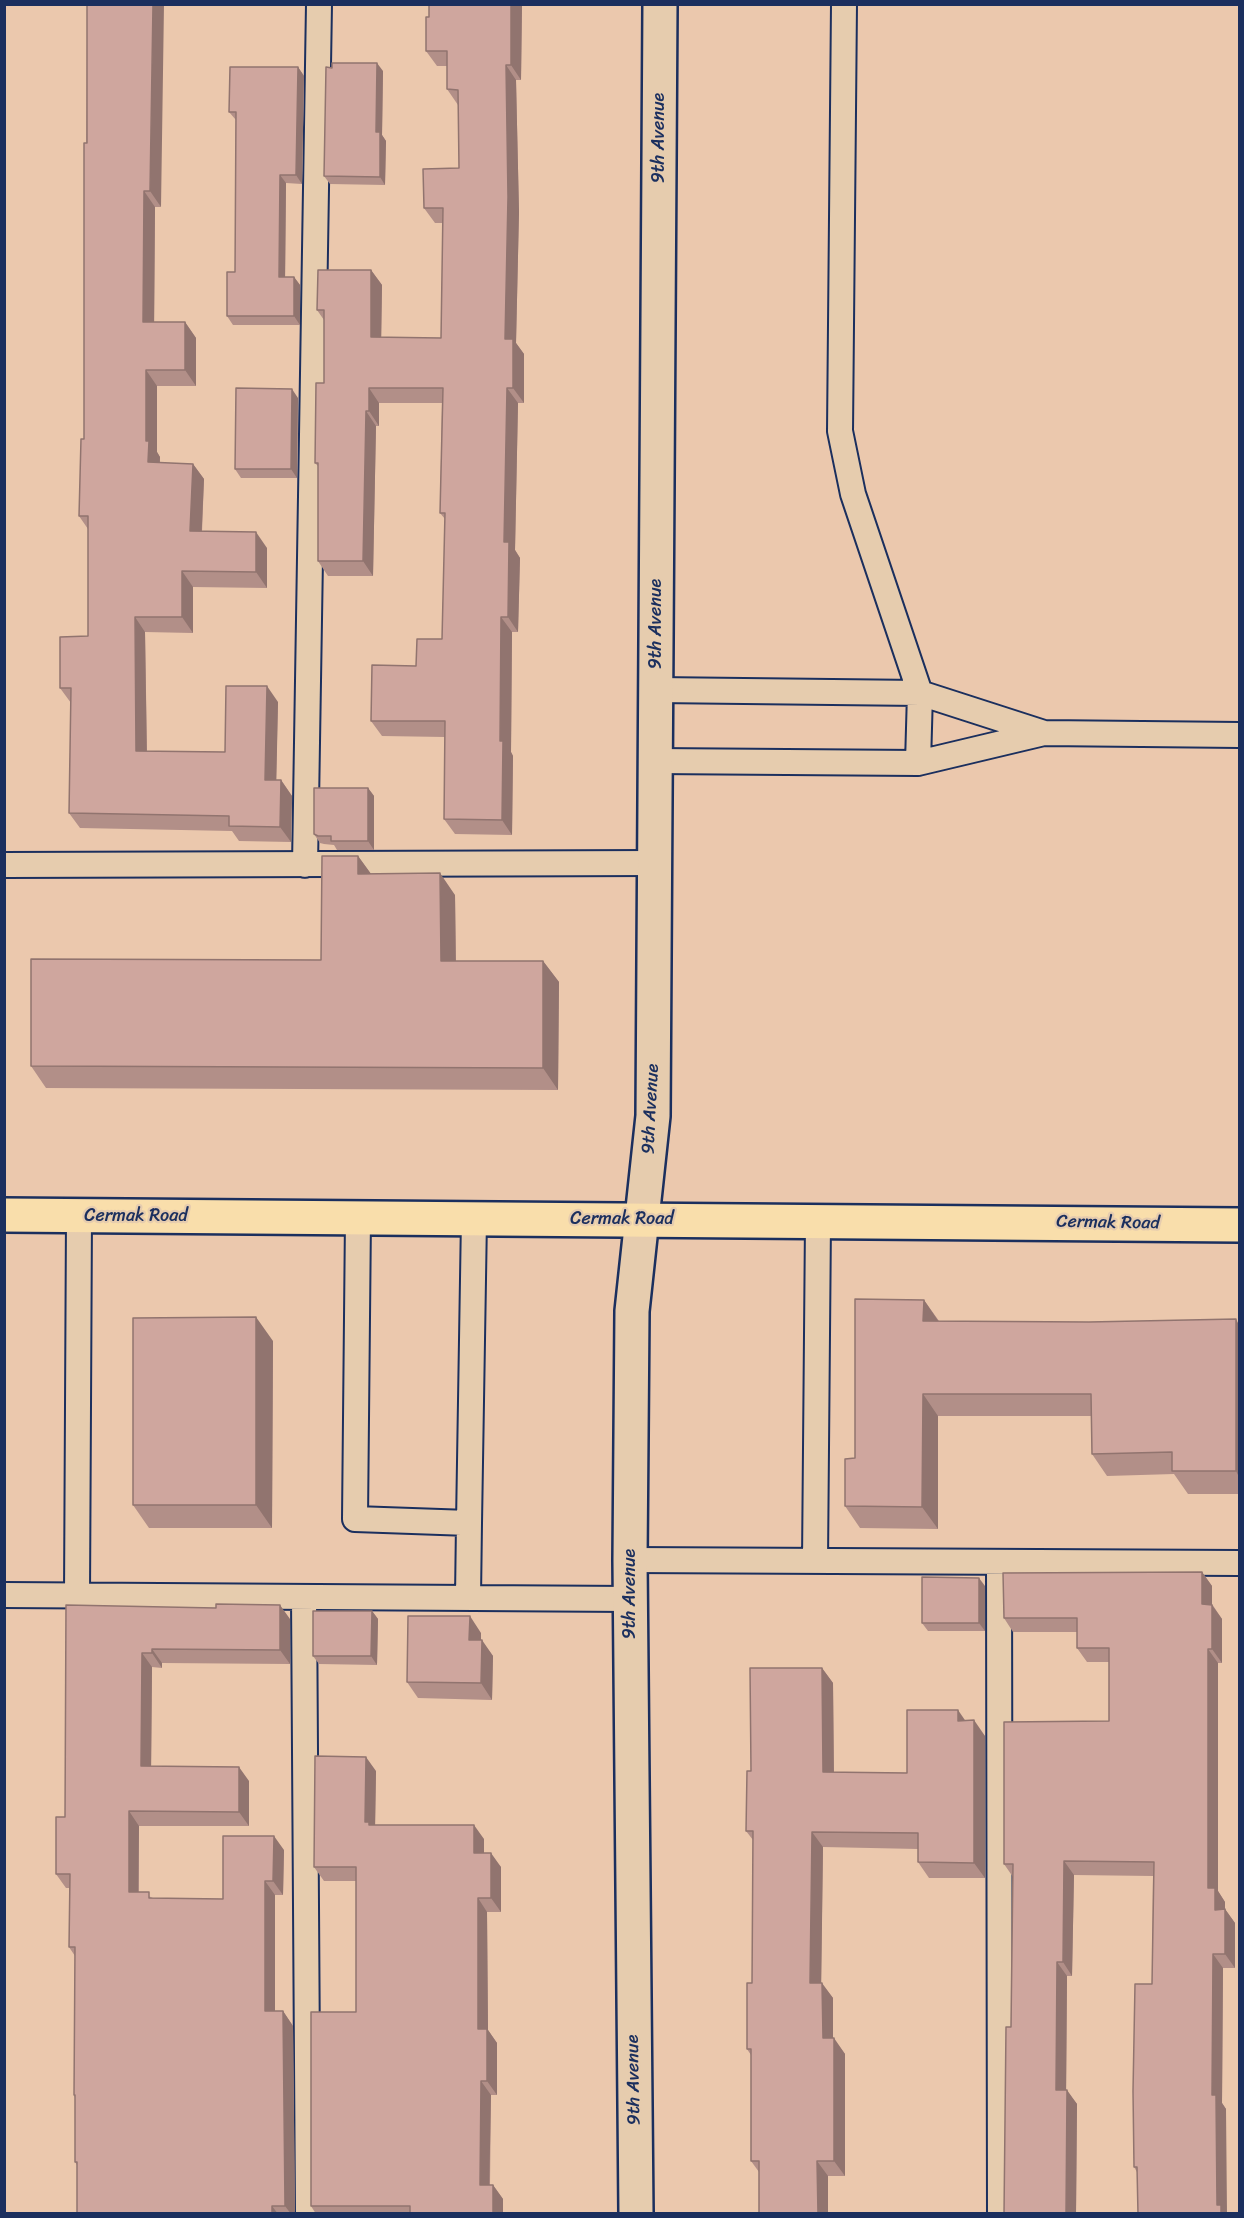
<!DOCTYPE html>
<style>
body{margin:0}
#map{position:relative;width:1244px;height:2218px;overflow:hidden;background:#ebc8ad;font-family:Sriracha,sans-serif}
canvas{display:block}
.frame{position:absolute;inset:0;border:6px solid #1b2f5e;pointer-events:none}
</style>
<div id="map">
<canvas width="1244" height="2218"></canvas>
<div class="frame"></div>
</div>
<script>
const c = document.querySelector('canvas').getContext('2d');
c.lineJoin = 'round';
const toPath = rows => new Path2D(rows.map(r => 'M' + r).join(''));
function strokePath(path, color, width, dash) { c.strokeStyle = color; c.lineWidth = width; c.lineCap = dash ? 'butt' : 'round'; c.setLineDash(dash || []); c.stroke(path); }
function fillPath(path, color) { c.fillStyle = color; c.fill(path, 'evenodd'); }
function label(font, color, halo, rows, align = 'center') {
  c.font = font + ' Sriracha,sans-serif'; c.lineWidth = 4.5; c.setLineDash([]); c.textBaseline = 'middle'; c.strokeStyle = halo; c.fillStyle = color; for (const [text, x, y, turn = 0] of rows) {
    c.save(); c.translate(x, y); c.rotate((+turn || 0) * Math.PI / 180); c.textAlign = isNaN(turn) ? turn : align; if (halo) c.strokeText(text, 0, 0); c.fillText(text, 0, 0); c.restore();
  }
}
const service = toPath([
 [844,4,840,431,853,494,920,693,918,763],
 [656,690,920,693,1044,733],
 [655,761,918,763,1044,733,1240,735],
 [4,865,655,863],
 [305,865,319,4],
 [358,1217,355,1519,469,1523,474,1218],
 [630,1560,1240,1563],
 [815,1561,818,1221],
 [999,1562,1000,2214],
 [4,1595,630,1599],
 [77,1595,79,1216],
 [304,1597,308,2214],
 [468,1597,469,1523]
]);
const minor = toPath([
 [636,2214,630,1560,632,1311,653,1116,660,4]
]);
const primary = toPath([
 [4,1215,1240,1225]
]);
const wall = toPath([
 [429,4,522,4,521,80,516,80,519,212,516,343,524,354,524,403,518,403,515,550,520,558,518,632,512,632,511,752,513,756,512,835,455,834,444,819,445,737,382,736,371,721,416,666,442,639,445,519,440,513,442,403,379,403,379,426,376,426,373,576,328,576,318,561,318,466,315,463,324,383,324,320,317,310,371,270,382,285,381,338,441,338,443,223,435,223,424,208,459,168,459,105,458,105,447,89,447,66,437,66,426,51,429,17],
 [87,43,161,207,155,207,154,322,185,322,196,338,196,386,157,386,157,452,160,457,160,463,193,464,204,479,202,532,267,548,267,588,193,587,193,633,145,632,147,751,225,752,278,702,276,780,281,780,292,796,291,842,239,841,232,831,80,828,69,813,71,703,60,688,88,636,88,529,79,516,84,439],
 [298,67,304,76,302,184,286,183,285,277,294,277,300,285,300,325,233,325,227,316,235,272,236,120,229,112],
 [383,71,382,135,386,141,385,185,330,184,324,176],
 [298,398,297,478,241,478,235,469],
 [368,788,374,796,374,850,337,850,334,845,324,844,320,843,314,834],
 [358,856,371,874,455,895,456,961,543,961,559,982,558,1090,46,1088,31,1066,321,960],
 [924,1300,939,1321,1239,1325,1239,1494,1188,1494,1174,1474,1107,1476,1092,1454,1091,1416,938,1416,938,1529,860,1528,845,1506,855,1458],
 [273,1341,272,1528,149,1528,133,1505],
 [1202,1572,1212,1586,1212,1604,1222,1619,1222,1663,1218,1663,1218,1891,1225,1902,1225,1909,1235,1923,1235,1968,1223,1968,1222,2103,1226,2109,1137,2172,1134,2167,1152,1984,1153,1876,1074,1875,1072,1976,1067,1976,1066,2090,1077,2104,1076,2214,1004,2214,1011,2027,1013,1877,1004,1864,1109,1721,1109,1662,1087,1662,1077,1648,1077,1632,1013,1632,1004,1618],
 [985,1586,985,1631,928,1631,922,1623],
 [66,1605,290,1619,290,1664,162,1663,162,1668,152,1667,151,1766,249,1781,249,1826,139,1826,139,1892,153,1898,223,1899,284,1850,283,1895,275,1895,275,2011,283,2011,293,2026,295,2214,77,2214,77,2165,75,2162,75,2098,74,2095,75,1956,69,1947,69,1888,66,1888,56,1874,65,1817],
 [372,1611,378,1619,377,1665,319,1664,313,1656],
 [481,1633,481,1640,493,1656,492,1700,418,1698,407,1682],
 [822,1668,833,1683,834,1772,907,1773,965,1721,985,1736,985,1878,929,1878,918,1862,918,1849,823,1847,821,1983,833,1998,833,2038,845,2054,845,2176,828,2176,828,2214,759,2214,759,2172,751,2161,751,2055,747,2049,752,1983,753,1840,746,1831,751,1771],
 [376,1771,375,1825,484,1839,484,1853,501,1867,501,1912,487,1912,488,2030,497,2043,497,2095,491,2095,490,2185,493,2185,503,2199,503,2214,316,2214,311,2206,356,2012,356,1881,324,1881,314,1867]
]);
const shadedWall = toPath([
 [153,4,164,4,161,207,150,191],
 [511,4,522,4,521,80,511,65],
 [377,63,383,71,382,135,386,141,385,185,380,177,376,132],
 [506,65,516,80,519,212,516,343,524,354,524,403,513,388,505,339],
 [298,67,304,76,302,184,296,175],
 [280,175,286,183,285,285,279,277],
 [144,191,155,207,154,338,143,322],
 [371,270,382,285,381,353,371,337],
 [294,277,300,285,300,325,294,316],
 [185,322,196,338,196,386,185,370],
 [146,370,157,386,157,452,160,457,159,478,148,462,146,441],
 [369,388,379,403,379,426,369,411],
 [507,388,518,403,515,550,520,558,518,632,508,617,504,542],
 [292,389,298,398,297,478,291,469],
 [366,411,376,426,373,576,363,561],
 [193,464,204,479,201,547,190,531],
 [256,532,267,548,267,588,256,572],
 [182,571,193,587,193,633,182,617],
 [135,617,145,632,147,766,136,751],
 [501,617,512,632,511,752,513,756,512,835,502,820,500,741],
 [267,686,278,702,276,796,265,780],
 [281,780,292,796,291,842,280,827],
 [368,788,374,796,374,850,368,841],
 [358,856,374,878,358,874],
 [440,873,455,895,456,983,441,961],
 [543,961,559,982,558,1090,543,1068],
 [924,1300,939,1322,923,1321],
 [256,1317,273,1341,272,1528,256,1505],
 [1236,1319,1239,1325,1239,1477,1236,1471],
 [923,1394,938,1416,938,1529,922,1507],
 [1202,1572,1212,1586,1212,1618,1202,1604],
 [979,1578,985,1586,985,1631,979,1623],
 [280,1605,290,1619,290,1664,280,1650],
 [1212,1605,1222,1619,1222,1663,1212,1649],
 [372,1611,378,1619,377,1665,371,1656],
 [470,1616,481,1633,481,1656,469,1640],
 [482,1640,493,1656,492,1700,481,1683],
 [152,1649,162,1663,162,1668,152,1653],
 [1208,1649,1218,1663,1218,1891,1225,1902,1225,1924,1215,1910,1208,1888],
 [142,1653,152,1667,151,1780,141,1766],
 [822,1668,833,1683,834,1787,823,1772],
 [958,1710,969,1726,958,1721],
 [974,1720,985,1736,985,1878,974,1863],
 [366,1757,376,1771,375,1831,365,1822],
 [239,1767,249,1781,249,1826,239,1812],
 [129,1811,139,1826,138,1906,129,1892],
 [474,1825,484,1839,484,1868,474,1853],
 [812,1832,823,1847,821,1998,810,1983],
 [274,1836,284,1850,283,1895,273,1881],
 [491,1853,501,1867,501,1912,491,1898],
 [1064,1861,1074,1875,1072,1976,1063,1962],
 [265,1881,275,1895,275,2026,265,2011],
 [478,1898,487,1912,488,2030,497,2043,497,2095,487,2081,478,2029],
 [1225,1909,1235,1923,1235,1968,1225,1954],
 [1213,1954,1223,1968,1222,2103,1226,2109,1227,2214,1221,2214,1217,2205,1212,2095],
 [1057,1962,1067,1976,1066,2104,1056,2090],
 [822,1983,833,1998,833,2054,823,2038],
 [283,2011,293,2026,295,2214,291,2214,285,2206],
 [834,2038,845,2054,845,2176,834,2161],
 [481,2081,491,2095,489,2199,480,2185],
 [1067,2090,1077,2104,1076,2214,1066,2214],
 [817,2161,828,2176,828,2214,818,2214],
 [493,2185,503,2199,503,2214,493,2214],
 [272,2206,278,2214,272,2214]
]);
const building = toPath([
 [87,4,153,4,150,191,144,191,143,322,185,322,185,370,146,370,146,441,149,441,148,462,193,464,190,531,256,532,256,572,182,571,182,617,135,617,136,751,225,752,226,686,267,686,265,780,281,780,280,827,229,826,229,816,69,813,71,688,60,688,60,637,88,636,88,516,79,516,81,439,84,439,84,143,87,143,87,4],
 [429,4,511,4,511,65,506,65,508,197,505,339,513,339,513,388,507,388,504,542,509,542,508,617,501,617,500,741,503,741,502,820,444,819,445,721,371,721,372,665,416,666,417,639,442,639,445,513,440,513,443,388,369,388,369,411,366,411,363,561,318,561,318,463,315,463,316,383,324,383,324,310,317,310,318,270,371,270,371,337,441,338,443,208,424,208,423,169,459,168,458,90,447,89,447,51,426,51,426,17,429,17,429,4],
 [332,63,377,63,376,132,380,132,380,177,324,176,326,67,332,68,332,63],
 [230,67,298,67,296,175,280,175,279,277,294,277,294,316,227,316,227,272,235,272,236,112,229,112,230,67],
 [236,388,292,389,291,469,235,469,236,388],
 [314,788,368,788,368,841,331,841,331,836,318,836,314,834,314,788],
 [322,856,358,856,358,874,440,873,441,961,543,961,543,1068,31,1066,31,959,321,960,322,856],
 [855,1299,924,1300,923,1321,1089,1322,1236,1319,1236,1471,1172,1471,1172,1452,1092,1454,1091,1394,923,1394,922,1507,845,1506,845,1459,855,1458,855,1299],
 [256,1317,256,1505,133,1505,133,1318,256,1317],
 [1202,1572,1202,1604,1212,1605,1212,1649,1208,1649,1208,1888,1215,1888,1215,1910,1225,1909,1225,1954,1213,1954,1212,2095,1216,2095,1217,2205,1221,2205,1221,2214,1138,2214,1137,2167,1134,2167,1133,2091,1135,1984,1152,1984,1154,1862,1064,1861,1063,1962,1057,1962,1056,2090,1067,2090,1066,2214,1004,2214,1006,2027,1011,2027,1013,1864,1004,1864,1004,1722,1109,1721,1109,1648,1077,1648,1077,1618,1004,1618,1003,1573,1202,1572],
 [922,1577,979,1578,979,1623,922,1623,922,1577],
 [216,1604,280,1605,280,1650,152,1649,152,1653,142,1653,141,1766,239,1767,239,1812,129,1811,129,1892,149,1892,149,1898,223,1899,223,1836,274,1836,273,1881,265,1881,265,2011,283,2011,285,2206,272,2206,272,2214,77,2214,77,2162,75,2162,75,2095,74,2095,75,1947,69,1947,70,1874,56,1874,56,1817,65,1817,66,1605,216,1608,216,1604],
 [313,1611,372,1611,371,1656,313,1656,313,1611],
 [408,1616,470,1616,469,1640,482,1640,481,1683,407,1682,408,1616],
 [750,1668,822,1668,823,1772,907,1773,907,1710,958,1710,958,1721,974,1720,974,1863,918,1862,918,1833,812,1832,810,1983,822,1983,823,2038,834,2038,834,2161,817,2161,818,2214,759,2214,759,2161,751,2161,751,2049,747,2049,747,1983,752,1983,753,1831,746,1831,747,1771,751,1771,750,1668],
 [315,1756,366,1757,365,1822,369,1822,369,1825,474,1825,474,1853,491,1853,491,1898,478,1898,478,2029,487,2029,487,2081,481,2081,480,2185,493,2185,493,2214,410,2214,410,2206,311,2206,311,2012,356,2012,356,1867,314,1867,315,1756]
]);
const streetNames = [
 ["9th Avenue",659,138,-90],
 ["9th Avenue",656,624,-90],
 ["9th Avenue",651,1109,-87],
 ["Cermak Road",136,1216],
 ["Cermak Road",622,1219],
 ["Cermak Road",1108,1223,1],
 ["9th Avenue",630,1594,-90],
 ["9th Avenue",634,2080,-91]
];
strokePath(service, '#1b2f5e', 28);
strokePath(minor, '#1b2f5e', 38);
strokePath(primary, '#1b2f5e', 38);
strokePath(service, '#e6ccae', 24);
strokePath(minor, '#e6ccae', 33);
strokePath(primary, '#f9deab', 33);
fillPath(wall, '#b28f88');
fillPath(shadedWall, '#91746f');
fillPath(building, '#cfa69e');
strokePath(building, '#91746f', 1.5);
label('18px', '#1b2f5e', '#e6ccae', streetNames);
</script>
